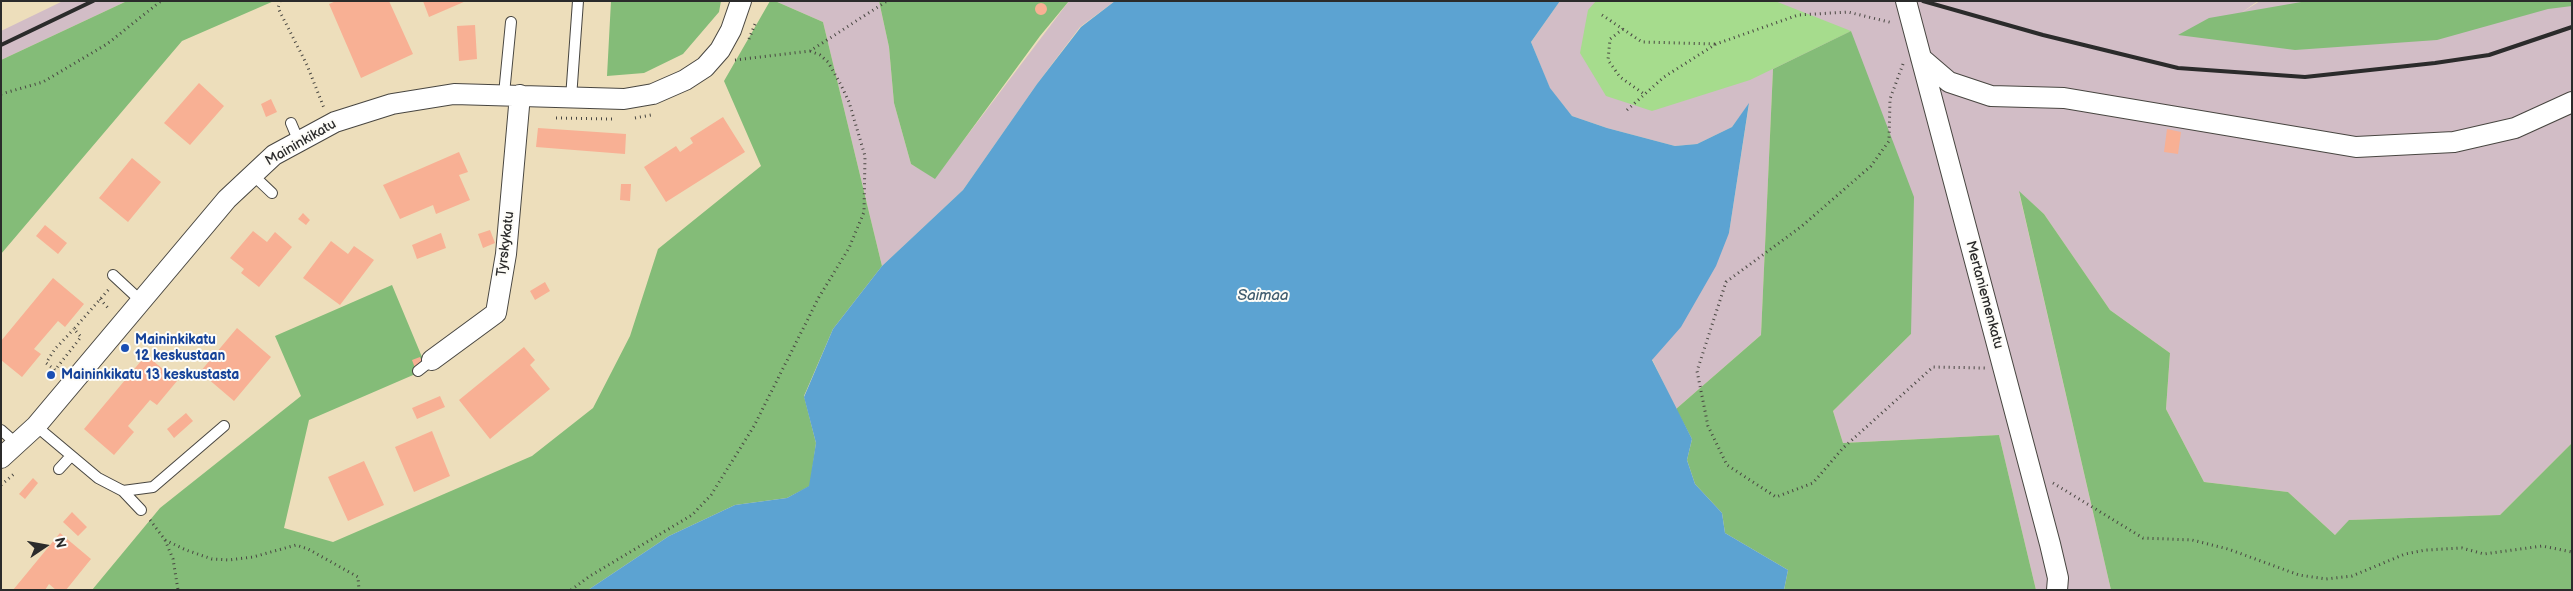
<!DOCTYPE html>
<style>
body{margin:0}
#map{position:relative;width:2573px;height:591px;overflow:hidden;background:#eddebb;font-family:"Balsamiq Sans",sans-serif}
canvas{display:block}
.frame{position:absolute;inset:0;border:2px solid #2b2b2b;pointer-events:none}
.north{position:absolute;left:20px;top:521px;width:50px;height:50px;-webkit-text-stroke:4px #fdfcf7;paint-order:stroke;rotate:78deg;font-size:14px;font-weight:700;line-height:20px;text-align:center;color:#2b2b2b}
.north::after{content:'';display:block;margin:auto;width:18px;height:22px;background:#2b2b2b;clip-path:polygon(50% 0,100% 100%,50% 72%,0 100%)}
</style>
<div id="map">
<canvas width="2573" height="591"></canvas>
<div class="frame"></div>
<div class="north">N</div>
</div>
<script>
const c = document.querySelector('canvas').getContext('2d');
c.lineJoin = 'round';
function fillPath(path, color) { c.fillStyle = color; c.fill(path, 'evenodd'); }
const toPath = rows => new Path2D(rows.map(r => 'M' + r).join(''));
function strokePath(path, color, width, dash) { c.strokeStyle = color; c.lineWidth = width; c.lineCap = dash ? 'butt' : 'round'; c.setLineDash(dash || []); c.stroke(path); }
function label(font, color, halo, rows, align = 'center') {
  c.font = font + ' "Balsamiq Sans",sans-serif'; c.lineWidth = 4; c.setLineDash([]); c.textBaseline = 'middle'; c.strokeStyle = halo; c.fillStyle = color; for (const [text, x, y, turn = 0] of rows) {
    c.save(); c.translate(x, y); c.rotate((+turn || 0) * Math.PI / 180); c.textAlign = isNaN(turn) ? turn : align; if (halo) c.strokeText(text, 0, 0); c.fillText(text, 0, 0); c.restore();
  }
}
const industrial = toPath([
 [63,1,127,1,1,60,1,31],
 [775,1,879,1,889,47,894,103,911,164,935,178,1069,1,1115,1,1080,27,1037,84,963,190,882,266,823,22],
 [1560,1,2258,1,2241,13,2260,1,2572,1,2572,443,2500,515,2350,520,2335,535,2288,492,2204,482,2166,409,2170,353,2110,310,2044,214,2019,192,2111,590,2036,590,1999,435,1843,443,1833,411,1911,334,1851,31,1773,69,1761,335,1676,409,1652,359,1729,233,1749,104,1732,127,1697,144,1675,146,1607,128,1572,116,1550,89,1531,42]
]);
const green = toPath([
 [1596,1,1775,1,1851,31,1750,80,1652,111,1606,96,1580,53,1588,10]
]);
const forest = toPath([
 [127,1,274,1,182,41,1,254,1,60],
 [611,1,721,1,719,12,683,54,644,73,607,76],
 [770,1,775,1,823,22,882,266,833,329,804,396,816,443,810,486,787,498,735,505,669,536,588,590,92,590,160,508,301,396,275,336,392,285,427,369,309,420,284,528,333,542,532,456,593,408,630,336,658,249,761,166,724,81],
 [879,1,1069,1,1040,36,935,179,911,164,894,103,889,47],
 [2307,1,2572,1,2572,6,2548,9,2437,40,2295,50,2178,35,2209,18],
 [1851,31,1914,197,1911,334,1833,411,1843,443,1999,435,2036,590,1784,590,1788,570,1725,533,1722,513,1695,484,1687,460,1692,439,1676,409,1761,335,1773,69],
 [2019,191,2044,214,2110,310,2170,353,2166,409,2204,482,2288,492,2335,535,2349,520,2500,515,2572,443,2572,590,2111,590]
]);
const water = toPath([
 [1115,1,1560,1,1531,42,1550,88,1572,116,1607,128,1675,146,1697,144,1732,127,1749,103,1729,233,1716,266,1681,327,1652,360,1692,439,1687,460,1695,484,1722,513,1725,533,1788,570,1784,590,588,590,669,536,735,505,787,498,809,486,816,443,804,397,833,329,882,266,963,190,1037,84,1081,27]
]);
const building = toPath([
 [336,1,389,1,413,54,361,78,329,4],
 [423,1,466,1,429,17],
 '1035 9a6 6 0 1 1 12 0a6 6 0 1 1-12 0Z',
 [475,25,477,59,459,61,457,26],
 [199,83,224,106,190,145,164,123],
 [271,99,277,112,266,117,261,104],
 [723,117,745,152,666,202,644,167,676,146,680,152,693,143,690,138],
 [538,128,626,134,625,154,536,147],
 [2167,129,2181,132,2178,154,2164,152],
 [459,152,468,172,459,175,470,200,436,214,433,205,400,219,383,185],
 [132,158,161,182,128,222,99,198],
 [621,184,631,184,630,201,620,200],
 [303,213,310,220,306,225,298,219],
 [45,225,67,243,58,254,36,236],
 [490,230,495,243,483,248,478,234],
 [253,231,267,242,275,232,292,247,259,287,241,273,244,269,230,258],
 [441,233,446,248,417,259,412,245],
 [331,241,348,254,354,246,374,260,340,305,303,278],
 [53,278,84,304,65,327,58,321,34,349,41,354,22,377,1,360,1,341],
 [545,282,550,291,535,300,530,291],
 [237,328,271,357,234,401,200,372],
 [524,347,535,360,530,365,550,389,490,439,459,400],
 [146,355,177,381,157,405,150,400,128,426,134,432,114,455,84,429],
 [420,357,423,364,415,368,412,360],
 [440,396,445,407,417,419,412,408],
 [186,413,193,421,174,438,167,429],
 [432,431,450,476,414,492,395,447],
 [364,461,384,505,348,521,328,477],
 [33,478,38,483,25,499,19,494],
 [72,512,87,527,78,536,63,522],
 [60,533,91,559,66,590,56,590,49,584,45,590,13,590]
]);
const path = toPath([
 [280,1,278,8,307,65,324,108],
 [1602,15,1642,42,1715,44],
 [1623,29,1610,39,1608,60,1620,77,1644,94],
 [749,39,755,24],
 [735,60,810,51,887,1],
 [1903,64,1890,99,1889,141,1871,166,1802,226,1726,282,1697,371,1708,426,1727,465,1776,497,1813,483,1843,448,1933,367,1985,368],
 [1,94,43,82,107,44,161,1],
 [1627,110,1664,77,1716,44,1798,15,1848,12,1893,23],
 [556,118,612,119],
 [635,118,651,115],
 [100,299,110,310],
 [55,370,46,363,55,349,74,329],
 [51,375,81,337,74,329,109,289],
 [2053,483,2143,538,2192,540,2228,549,2299,575,2326,579,2352,576,2405,554,2426,550,2462,548,2484,554,2542,546,2572,552],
 [1,485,15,473],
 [150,520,165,540,173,559,178,590],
 [165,540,186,550,212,559,229,560,253,557,296,545,308,549,358,577,359,590],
 [571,590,590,576,692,515,711,495,754,426,819,297,849,248,864,212,865,156,849,102,841,85,828,62,820,55,810,51]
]);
const service = toPath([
 [504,94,511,22],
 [571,98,578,1],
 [291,123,299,142],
 [252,174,272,193],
 [113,275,141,301],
 [418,371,432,360],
 [36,426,98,478,123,491,153,487,224,426],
 [1,430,18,445],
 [59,469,71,456],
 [123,491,141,510]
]);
const minor = toPath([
 [1906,1,2050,544,2058,578,2057,590],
 [1921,58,1949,82,1991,96,2064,98,2356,147,2454,142,2515,128,2572,102],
 [432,360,496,313,506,254,520,95],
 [1,458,36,426,227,199,274,155,335,122,392,104,454,94,624,99,653,94,685,80,705,67,720,50,731,30,741,1]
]);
const rail = toPath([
 [1923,1,2043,35,2178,68,2305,77,2435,63,2489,55,2572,27],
 [1,45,93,1]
]);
const markers = [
 [125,348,5,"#1a4fb4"],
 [51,375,5,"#1a4fb4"]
];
const streetNames = [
 ["Maininkikatu",301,143,-30],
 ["Tyrskykatu",506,244,-83],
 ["Mertaniemenkatu",1984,295,75]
];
const transitNames = [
 ["Maininkikatu",135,340],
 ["12 keskustaan",135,356],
 ["Maininkikatu 13 keskustasta",61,375]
];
const waterNames = [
 ["Saimaa",1263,296]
];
fillPath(industrial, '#d2bdc6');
fillPath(green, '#a6dc8d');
fillPath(forest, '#84bc78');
fillPath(water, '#5ca3d2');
fillPath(building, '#f8b094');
strokePath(service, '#484641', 12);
strokePath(minor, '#484641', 22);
strokePath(path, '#484641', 3, [1, 4]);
strokePath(service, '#fff', 10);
strokePath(minor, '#fff', 20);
strokePath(rail, '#2b2b2b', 4);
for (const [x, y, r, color] of markers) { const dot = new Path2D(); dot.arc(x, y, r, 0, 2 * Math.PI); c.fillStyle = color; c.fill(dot); strokePath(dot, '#fdfcf7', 2); }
label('14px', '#2b2b2b', '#fdfcf7', streetNames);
label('bold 14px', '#164399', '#fdfcf7', transitNames, 'left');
label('italic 15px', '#3f5b6e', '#fdfcf7', waterNames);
</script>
